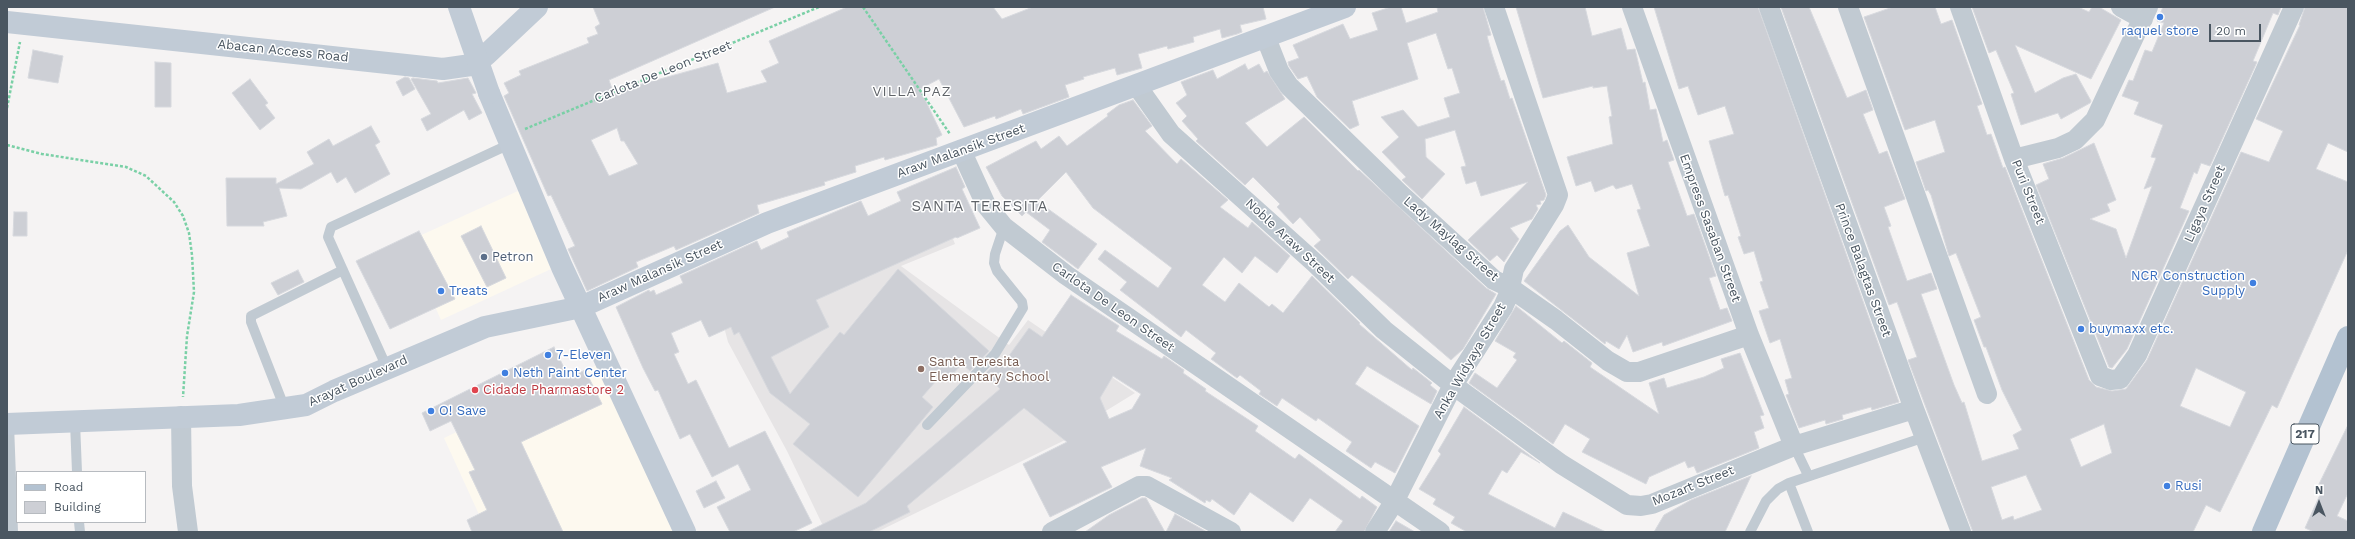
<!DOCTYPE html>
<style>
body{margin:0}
#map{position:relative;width:2355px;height:539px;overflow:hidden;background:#f5f3f3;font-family:"Work Sans",sans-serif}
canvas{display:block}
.frame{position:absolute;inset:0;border:8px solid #4a5661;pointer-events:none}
.legend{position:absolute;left:16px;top:471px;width:130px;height:52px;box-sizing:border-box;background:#fff;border:1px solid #b7bbc0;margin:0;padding:5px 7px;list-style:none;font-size:12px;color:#4a5661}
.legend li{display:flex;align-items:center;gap:8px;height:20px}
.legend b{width:20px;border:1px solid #b7bbc0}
.north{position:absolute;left:2299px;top:483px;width:40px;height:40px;-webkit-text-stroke:3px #fff;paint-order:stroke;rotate:0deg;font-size:11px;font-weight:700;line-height:16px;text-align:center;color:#4a5661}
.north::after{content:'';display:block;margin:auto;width:14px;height:18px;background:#4a5661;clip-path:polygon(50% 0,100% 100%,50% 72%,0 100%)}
.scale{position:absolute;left:2209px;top:24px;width:52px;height:18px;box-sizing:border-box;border:2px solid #4a5661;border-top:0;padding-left:5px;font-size:12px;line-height:14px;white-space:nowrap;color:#4a5661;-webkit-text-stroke:3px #fff;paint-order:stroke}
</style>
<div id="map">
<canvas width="2355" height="539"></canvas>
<div class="frame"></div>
<ul class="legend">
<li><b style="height:5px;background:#b3c2d1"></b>Road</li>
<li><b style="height:11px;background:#cdcfd5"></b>Building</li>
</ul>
<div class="north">N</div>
<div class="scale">20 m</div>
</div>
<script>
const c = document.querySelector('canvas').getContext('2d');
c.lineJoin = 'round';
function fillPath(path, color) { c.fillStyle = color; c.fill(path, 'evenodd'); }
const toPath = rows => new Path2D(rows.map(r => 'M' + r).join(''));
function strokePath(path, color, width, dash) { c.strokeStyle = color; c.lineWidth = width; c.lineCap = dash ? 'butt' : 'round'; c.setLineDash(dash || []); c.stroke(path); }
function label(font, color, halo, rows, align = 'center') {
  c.font = font + ' "Work Sans",sans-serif'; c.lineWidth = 3; c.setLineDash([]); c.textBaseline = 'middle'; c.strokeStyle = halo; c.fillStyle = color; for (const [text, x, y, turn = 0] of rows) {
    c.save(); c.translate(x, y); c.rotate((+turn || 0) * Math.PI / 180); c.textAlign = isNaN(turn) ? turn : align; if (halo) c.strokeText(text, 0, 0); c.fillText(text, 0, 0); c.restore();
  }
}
const commercial = toPath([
 [518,191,551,269,441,320,406,242],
 [597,365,673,532,487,532,444,438]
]);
const education = toPath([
 [941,208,955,244,901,266,1009,345,1028,320,1135,393,1078,428,1065,440,877,532,826,532,787,451,728,342,719,308]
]);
const building = toPath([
 [593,7,775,7,609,80,613,92,718,63,727,93,767,82,761,71,779,63,769,41,847,7,993,7,1002,19,1033,7,1263,7,1266,19,1240,25,1242,32,1237,34,1222,38,1220,29,1193,37,1194,42,1168,49,1167,46,1138,54,1142,68,1117,75,1115,68,1083,77,1084,79,1065,85,1069,97,1023,114,1021,109,996,119,995,116,964,127,939,79,920,89,942,135,936,138,937,145,885,160,884,157,855,166,856,172,824,182,825,185,757,205,759,213,676,250,674,246,636,262,638,267,587,291,568,249,575,246,551,195,548,196,504,96,509,93,504,83,521,75,519,71,589,43,587,38,598,34,595,27,600,24,593,7],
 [617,128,621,141,624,141,638,164,609,176,591,140,617,128],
 [1391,7,1401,7,1406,23,1438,12,1437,7,1483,7,1491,35,1487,36,1492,54,1501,81,1504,80,1510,99,1512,98,1546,195,1544,200,1540,201,1541,204,1536,205,1538,209,1532,219,1510,228,1519,239,1504,262,1497,255,1490,261,1468,240,1528,182,1481,196,1476,181,1466,184,1461,167,1466,166,1455,130,1425,139,1426,157,1445,174,1422,199,1402,180,1406,177,1382,152,1399,137,1381,117,1403,110,1418,127,1450,117,1444,98,1460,93,1452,68,1448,69,1436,33,1407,43,1418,79,1352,101,1359,125,1350,129,1317,97,1307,76,1298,79,1289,66,1288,62,1299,58,1293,45,1343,24,1350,39,1378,30,1372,13,1391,7],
 [1516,7,1585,7,1592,36,1621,28,1627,50,1635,49,1643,83,1645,82,1650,110,1656,109,1663,142,1667,140,1674,160,1668,162,1687,216,1694,214,1716,276,1709,278,1720,310,1727,308,1732,321,1663,346,1662,342,1633,352,1627,335,1619,349,1606,341,1605,344,1524,281,1560,231,1568,225,1589,257,1639,296,1627,253,1650,246,1637,210,1641,209,1632,184,1616,189,1613,185,1595,192,1591,181,1576,186,1567,157,1613,144,1609,117,1612,116,1607,86,1593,88,1593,86,1543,98,1516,7],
 [1654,7,1758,7,1899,402,1872,410,1871,407,1842,415,1843,419,1826,424,1825,420,1799,428,1786,395,1789,394,1785,380,1792,378,1780,339,1770,343,1759,311,1769,308,1760,282,1763,281,1754,251,1744,254,1738,237,1741,236,1728,195,1725,196,1709,141,1734,134,1725,106,1698,115,1688,86,1679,89,1654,7],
 [1781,7,1809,7,1847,98,1866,90,1873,110,1863,114,1879,154,1887,151,1905,199,1884,207,1891,226,1888,227,1907,281,1931,273,1937,289,1921,294,1954,385,1962,403,1964,402,1982,461,2019,449,2013,435,2022,430,2002,390,1986,347,1984,347,1974,320,1981,317,1956,253,1949,256,1931,195,1928,190,1926,191,1916,162,1945,152,1935,120,1905,130,1864,17,1893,7,1935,7,1941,24,1952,20,1982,104,1977,106,1987,135,1991,134,2003,168,2005,167,2089,380,2096,387,2112,391,2126,389,2147,360,2241,152,2269,162,2283,131,2256,119,2300,25,2299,25,2305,7,2348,7,2348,152,2328,143,2316,169,2348,182,2348,250,2277,408,2272,405,2220,512,2206,505,2193,532,1973,532,1908,360,1917,357,1897,302,1889,305,1781,7],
 [2196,368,2246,392,2230,427,2180,406,2196,368],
 [2104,424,2112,453,2081,467,2070,439,2104,424],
 [2026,475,2042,510,2014,520,2013,516,2002,520,1991,487,2026,475],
 [1972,7,2078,7,2089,12,2092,7,2099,7,2121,20,2091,79,2015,45,2035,93,2063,78,2076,74,2091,101,2090,103,2061,119,2058,113,2021,125,2011,94,2014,93,1996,50,1989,53,1972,7],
 [2163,7,2281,7,2278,15,2273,13,2253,61,2257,62,2210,166,2201,163,2197,174,2194,172,2180,208,2189,211,2127,349,2112,368,2109,367,2036,185,2049,179,2043,164,2063,158,2094,143,2116,200,2107,204,2110,211,2090,219,2116,229,2126,258,2152,186,2144,189,2156,158,2151,157,2163,125,2134,114,2139,102,2122,96,2129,80,2133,81,2145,50,2152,52,2164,23,2157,21,2163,7],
 [33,50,63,56,58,83,28,78,33,50],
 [155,62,171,63,171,107,155,107,155,62],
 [1245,64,1248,70,1259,64,1264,73,1267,71,1285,99,1245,123,1267,147,1304,117,1358,171,1359,170,1486,288,1496,294,1463,349,1451,360,1352,275,1348,279,1314,246,1321,240,1300,217,1293,224,1277,207,1280,204,1253,177,1245,185,1196,141,1198,139,1182,121,1187,116,1176,103,1187,95,1181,82,1213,70,1217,79,1245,64],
 [405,77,409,78,415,89,403,96,396,82,405,77],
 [413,78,437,81,438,83,468,78,476,93,472,94,482,113,469,120,464,110,427,131,421,119,431,114,411,79,413,78],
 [250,79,268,103,265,105,275,118,260,130,232,93,250,79],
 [1133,100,1152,126,1145,131,1177,164,1181,159,1228,200,1220,207,1248,228,1252,222,1290,256,1277,273,1255,256,1242,273,1224,257,1202,285,1225,302,1239,283,1269,307,1272,304,1283,313,1312,276,1360,323,1359,324,1412,370,1413,368,1432,383,1430,385,1437,391,1431,404,1367,366,1355,384,1419,426,1395,473,1375,462,1371,468,1346,451,1352,442,1318,418,1316,421,1282,398,1277,406,1259,394,1261,391,1240,375,1237,378,1211,359,1216,353,1186,330,1181,337,1120,290,1127,282,1098,259,1105,250,1158,288,1172,268,1093,208,1066,172,1037,201,1097,244,1078,269,1042,242,1050,230,1026,212,1022,216,1002,196,986,167,1036,141,1041,149,1059,136,1067,146,1108,116,1107,114,1119,105,1133,100],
 [371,126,380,142,375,145,390,174,355,193,346,177,337,183,331,172,301,189,279,188,287,216,263,222,264,226,227,226,226,178,276,178,276,184,314,164,307,152,329,139,333,146,371,126],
 [956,167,965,187,962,189,980,228,957,238,956,237,816,300,829,327,771,357,790,394,840,332,844,335,898,269,989,351,970,371,962,364,949,378,943,373,922,397,933,407,858,497,793,444,810,424,770,393,739,332,734,335,731,327,709,337,701,320,671,333,679,352,674,354,688,384,696,380,729,448,765,431,812,523,793,532,730,532,717,507,751,490,738,464,712,477,690,434,680,439,658,390,655,391,643,368,616,307,649,290,650,292,654,290,656,295,683,283,680,276,757,241,761,250,789,237,787,232,861,201,868,216,901,201,897,192,956,167],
 [14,212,27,212,27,236,13,236,14,212],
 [481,226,506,278,487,287,461,236,481,226],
 [419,231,455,299,390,329,356,261,419,231],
 [298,270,304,282,278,295,271,283,298,270],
 [1071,295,1119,326,1116,331,1162,359,1164,356,1184,370,1183,373,1206,389,1205,391,1258,426,1255,431,1295,459,1299,454,1360,499,1362,496,1377,507,1364,532,1335,532,1343,521,1310,498,1293,522,1250,492,1234,515,1212,499,1210,502,1206,500,1205,503,1169,480,1172,478,1140,466,1146,448,1101,467,1112,487,1050,517,1023,464,1067,442,1024,408,907,506,910,512,869,532,807,532,866,503,1000,389,986,373,999,360,1003,364,1029,328,1042,337,1071,295],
 [1113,376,1141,394,1132,409,1109,419,1100,398,1113,376],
 [1516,306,1562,343,1564,341,1592,363,1590,367,1659,414,1649,383,1664,378,1667,388,1704,377,1724,368,1721,359,1740,353,1764,415,1760,416,1764,428,1754,432,1759,448,1697,473,1694,466,1688,468,1685,461,1649,477,1646,484,1582,452,1590,439,1565,424,1553,444,1469,383,1475,373,1497,388,1517,360,1513,357,1516,353,1495,341,1516,306],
 [554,347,569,378,585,370,602,404,521,442,563,532,472,532,467,520,487,510,469,472,475,470,451,421,430,431,422,413,554,347],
 [1464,407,1540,463,1521,452,1507,473,1502,470,1488,494,1555,528,1563,512,1606,532,1467,532,1451,523,1455,517,1433,504,1436,499,1419,489,1441,454,1438,451,1464,407],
 [2348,425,2348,493,2337,516,2348,521,2348,532,2314,532,2305,528,2323,488,2318,486,2348,425],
 [1751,476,1725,532,1654,532,1664,515,1691,500,1751,476],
 [716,481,725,498,704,508,696,491,716,481],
 [1142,498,1146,498,1165,532,1085,532,1109,515,1142,498],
 [1175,514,1207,532,1166,532,1175,514],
 [1396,521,1415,532,1389,532,1396,521]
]);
const path = toPath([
 [863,7,950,134],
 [7,108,20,42],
 [525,129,819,7],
 [7,145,42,154,126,167,146,176,174,202,183,216,189,233,192,255,194,292,187,336,183,397]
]);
const lane = toPath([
 [387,368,328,237,331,227,510,144],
 [285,409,251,322,251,316,343,270],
 [75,422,77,472],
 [9,424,13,532],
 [927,425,995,354,1023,308,1022,302,997,271,994,263,995,254,1004,227],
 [1794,446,1808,475],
 [1789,483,1808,532],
 [79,522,80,532],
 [1750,532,1766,501,1778,489,1789,483,1925,437]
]);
const street = toPath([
 [1632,7,1749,335,1794,446],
 [1769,7,1914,409,1961,532],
 [1848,7,1987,394],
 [1960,7,2014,159,2100,376,2111,380,2120,379,2137,355,2294,7],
 [2121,7,2143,19],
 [1266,38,1279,71,1289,86,1401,195,1494,280,1509,287,1556,320,1608,361,1627,372,1639,372,1749,335],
 [1137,86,1171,134,1315,263,1384,330,1453,385,1561,464,1627,505,1641,506,1652,504,1794,446,1914,409],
 [961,150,986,205,1004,227,1066,275,1440,532],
 [2014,159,2058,148,2075,140,2095,120,2148,7],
 [181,416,182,486,188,532],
 [1052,532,1139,486,1147,486,1231,532],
 [1375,532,1394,502,1453,385,1503,307,1508,296,1514,269,1554,205,1558,195,1494,7]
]);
const secondary = toPath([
 [7,22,443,69,471,65,486,55,537,7],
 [489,93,562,267,685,532],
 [7,424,239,415,306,405,334,391,485,327,581,307,767,223,1345,7]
]);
const primary = toPath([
 [2263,532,2348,337]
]);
const secondaryBridge = toPath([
 [459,7,489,93]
]);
const markers = [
 [2160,17,4,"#3f7fe0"],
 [484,257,4,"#5c6f8a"],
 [2253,283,4,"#3f7fe0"],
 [441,291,4,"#3f7fe0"],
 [2081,329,4,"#3f7fe0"],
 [548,355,4,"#3f7fe0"],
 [921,369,4,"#8d6e63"],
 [505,373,4,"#3f7fe0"],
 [475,390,4,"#e0444e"],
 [431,411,4,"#3f7fe0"],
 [2167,486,4,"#3f7fe0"]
];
const shields = [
 [2305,434,28]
];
const shieldNames = [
 ["217",2305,434]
];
const shopNames = [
 ["raquel store",2160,31,"center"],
 ["NCR Construction",2245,276,"right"],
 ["Supply",2245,291,"right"],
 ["Treats",449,291],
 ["buymaxx etc.",2089,329],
 ["7-Eleven",556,355],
 ["Neth Paint Center",513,373],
 ["O! Save",439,411],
 ["Rusi",2175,486]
];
const streetNames = [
 ["Abacan Access Road",283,51,6],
 ["Carlota De Leon Street",663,72,-22],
 ["Araw Malansik Street",961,151,-20],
 ["Puri Street",2028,192,68],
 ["Ligaya Street",2205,204,-66],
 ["Empress Sasaban Street",1710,228,70],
 ["Lady Maylag Street",1451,239,41],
 ["Noble Araw Street",1290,241,43],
 ["Prince Balagtas Street",1863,270,70],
 ["Araw Malansik Street",660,271,-24],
 ["Carlota De Leon Street",1113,307,35],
 ["Anka Widyaya Street",1470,361,-60],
 ["Arayat Boulevard",358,381,-24],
 ["Mozart Street",1693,486,-22]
];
const serviceNames = [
 ["Petron",492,257]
];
const educationNames = [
 ["Santa Teresita",929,362],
 ["Elementary School",929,377]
];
const healthNames = [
 ["Cidade Pharmastore 2",483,390]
];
const neighbourhoodNames = [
 ["VILLA PAZ",912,92]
];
const quarterNames = [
 ["SANTA TERESITA",980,207]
];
fillPath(commercial, '#fdf9ef');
fillPath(education, '#e6e4e5');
fillPath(building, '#cdcfd5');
strokePath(building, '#d7d9de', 1);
strokePath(path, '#7ad0a6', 2.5, [3, 2]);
strokePath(lane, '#c1cad2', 10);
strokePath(street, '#c1cad2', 20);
strokePath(secondary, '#c1cbd6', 22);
strokePath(primary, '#b3c2d1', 22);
strokePath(secondaryBridge, '#c1cbd6', 22);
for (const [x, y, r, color] of markers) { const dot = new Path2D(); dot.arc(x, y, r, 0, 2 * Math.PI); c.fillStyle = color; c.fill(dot); strokePath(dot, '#fff', 1.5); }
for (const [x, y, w] of shields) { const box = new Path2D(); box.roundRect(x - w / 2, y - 10, w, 20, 3); c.fillStyle = '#fff'; c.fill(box); strokePath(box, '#4a5661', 1); }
label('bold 12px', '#4a5661', null, shieldNames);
label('13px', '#366cbe', '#fff', shopNames, 'left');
label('13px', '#4a5661', '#fff', streetNames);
label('13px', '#4e5e75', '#fff', serviceNames, 'left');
label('13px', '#785e54', '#fff', educationNames, 'left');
label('13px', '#be3a42', '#fff', healthNames, 'left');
c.letterSpacing = '1px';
label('14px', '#5f6368', '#fff', neighbourhoodNames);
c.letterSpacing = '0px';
c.letterSpacing = '1px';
label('15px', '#5f6368', '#fff', quarterNames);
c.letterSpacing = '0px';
</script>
